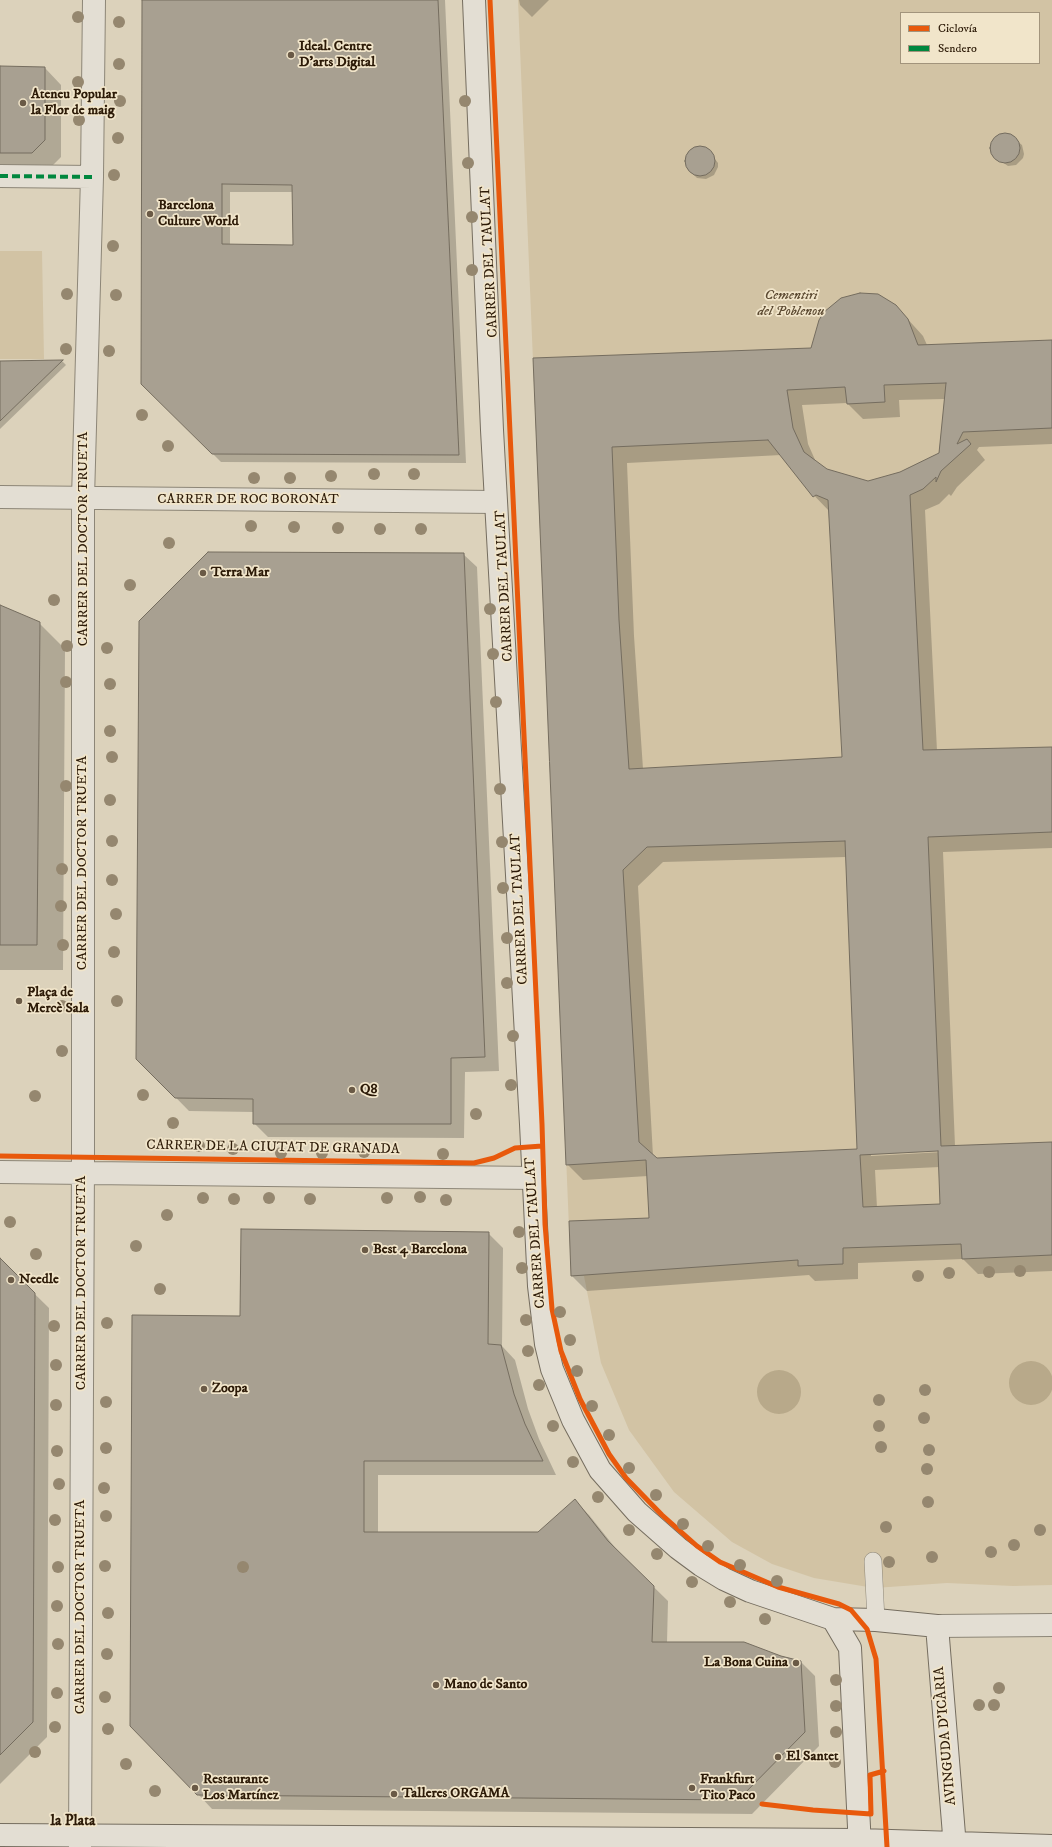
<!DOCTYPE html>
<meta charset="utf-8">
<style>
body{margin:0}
#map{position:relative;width:1052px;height:1847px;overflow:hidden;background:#dcd2bb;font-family:"IM FELL DW Pica",serif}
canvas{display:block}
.legend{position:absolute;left:900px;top:12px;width:140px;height:52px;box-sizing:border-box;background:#f1e5ca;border:1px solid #a2947c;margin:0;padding:5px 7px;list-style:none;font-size:12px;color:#2c1a07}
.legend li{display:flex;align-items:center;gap:8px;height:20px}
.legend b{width:20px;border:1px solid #a2947c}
</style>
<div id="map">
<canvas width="1052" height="1847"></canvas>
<ul class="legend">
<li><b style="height:5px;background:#e8590c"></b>Ciclovía</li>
<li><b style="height:5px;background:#00873e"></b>Sendero</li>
</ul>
</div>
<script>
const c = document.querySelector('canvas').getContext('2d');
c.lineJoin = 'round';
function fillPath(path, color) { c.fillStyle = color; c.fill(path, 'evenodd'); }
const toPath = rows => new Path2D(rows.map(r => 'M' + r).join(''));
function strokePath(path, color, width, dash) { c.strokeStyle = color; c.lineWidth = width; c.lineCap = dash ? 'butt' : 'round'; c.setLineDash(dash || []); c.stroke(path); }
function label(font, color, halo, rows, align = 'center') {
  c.font = font + ' "IM FELL DW Pica",serif'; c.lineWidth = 3.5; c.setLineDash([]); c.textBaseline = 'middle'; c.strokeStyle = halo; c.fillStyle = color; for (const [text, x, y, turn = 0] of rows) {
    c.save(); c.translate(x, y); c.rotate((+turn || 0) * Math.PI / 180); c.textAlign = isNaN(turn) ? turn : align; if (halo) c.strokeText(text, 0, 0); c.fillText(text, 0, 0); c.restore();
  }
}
const green = toPath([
 [518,0,1052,0,1052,1585,1013,1586,947,1583,874,1588,814,1578,772,1564,732,1542,674,1492,629,1430,601,1363,584,1276,571,1276],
 [901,13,1039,13,1039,63,901,63],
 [0,251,42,251,44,359,0,359]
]);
const water = toPath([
 '1009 1383a22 22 0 1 1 44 0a22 22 0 1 1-44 0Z',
 '757 1392a22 22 0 1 1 44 0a22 22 0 1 1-44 0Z'
]);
const shadow = toPath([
 [143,0,445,0,466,463,221,462,142,383],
 [230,192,293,192,294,246,230,245],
 [519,0,549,0,532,17,520,5],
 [0,68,45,68,61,85,61,157,49,169,0,169],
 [1008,134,1022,145,1024,154,1023,158,1016,165,1008,166,995,157,992,149,992,144,997,137],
 [700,147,708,150,718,163,718,167,714,175,706,179,697,178,689,170,686,162,691,150],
 [895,305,923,336,927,345,1052,341,1052,444,979,447,977,450,985,460,957,487,951,496,949,494,939,504,925,510,937,751,1052,748,1052,848,943,852,955,1146,1052,1143,1052,1271,978,1274,963,1259,858,1263,858,1279,815,1281,809,1275,587,1291,572,1276,650,1219,648,1176,583,1180,567,1164,534,359,812,349],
 [945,399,939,453,900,473,868,482,827,470,816,462,808,444,802,405,847,403,863,419,900,417,899,400],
 [781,455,806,487,830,512,843,758,643,769,634,636,627,463],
 [846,857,858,1150,657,1159,653,1156,638,886,663,862],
 [943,1150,943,1152,871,1156,871,1154],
 [940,1167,941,1205,877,1208,875,1170],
 [62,361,66,365,0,429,0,362],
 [463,554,477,567,499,1071,465,1072,464,1138,268,1137,254,1123,254,1112,189,1111,137,1058],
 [0,606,39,623,65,649,63,970,0,970],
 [488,1233,503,1248,502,1346,515,1360,528,1409,539,1439,556,1475,378,1475,378,1533,538,1533,575,1501,589,1515,621,1555,668,1601,667,1643,781,1657,801,1662,815,1676,819,1746,752,1814,212,1809,198,1794,241,1317],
 [0,1260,49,1308,47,1737,0,1784]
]);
const building = toPath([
 [142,0,438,0,459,455,212,454,141,384,142,0],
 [222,184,292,185,293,245,222,244,222,184],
 [0,66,45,67,45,140,32,153,0,153,0,66],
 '990 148a15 15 0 1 1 30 0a15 15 0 1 1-30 0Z',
 '685 161a15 15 0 1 1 30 0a15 15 0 1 1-30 0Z',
 [860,293,878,294,896,305,908,319,918,345,1052,340,1052,428,963,432,957,444,967,439,971,444,941,471,936,482,936,477,923,489,910,495,923,750,1052,747,1052,832,928,837,941,1146,1052,1142,1052,1255,962,1259,961,1244,843,1248,843,1264,798,1266,798,1260,571,1276,569,1221,649,1218,646,1160,566,1165,533,358,811,348,819,320,824,312,841,298,860,293],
 [946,383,939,453,900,472,868,481,827,469,804,452,793,428,787,390,845,387,847,404,885,402,884,385,946,383],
 [768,440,813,497,816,495,828,500,842,757,629,769,619,620,612,447,768,440],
 [845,841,857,1149,657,1158,639,1142,623,870,647,847,845,841],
 [938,1151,940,1204,863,1207,860,1155,938,1151],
 [63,360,0,421,0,361,63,360],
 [208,552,464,553,485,1057,451,1058,451,1124,253,1124,253,1099,175,1098,136,1059,139,621,208,552],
 [0,605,40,622,37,945,0,945,0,605],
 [241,1229,489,1232,488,1344,501,1345,514,1394,525,1424,543,1461,364,1461,364,1532,538,1532,575,1499,608,1541,654,1586,652,1642,744,1642,781,1656,801,1661,805,1732,738,1800,197,1795,130,1726,132,1315,240,1316,241,1229],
 [0,1258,35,1293,33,1722,0,1755,0,1258]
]);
const lane = toPath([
 [873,1561,876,1620]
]);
const street = toPath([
 [0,176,92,177],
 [0,497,495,502],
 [0,1172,534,1178],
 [937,1626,1052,1625],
 [80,1847,83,1157,83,498,92,177,94,0]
]);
const secondary = toPath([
 [474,0,492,430,531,1124,539,1286,546,1344,552,1369,573,1420,600,1470,637,1512,678,1548,701,1565,724,1579,750,1591,833,1619,876,1620,937,1626,955,1847],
 [833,1619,850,1648,860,1847],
 [0,1835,859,1840,1052,1846]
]);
const quiet = toPath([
 [0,176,92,177]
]);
const cycleway = toPath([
 [490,0,542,1124,545,1224,552,1309,561,1351,580,1399,609,1454,626,1478,662,1515,697,1546,720,1562,778,1587,839,1604,851,1610,867,1629,876,1659,887,1847],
 [0,1156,474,1163,494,1158,515,1148,542,1146],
 [762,1804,813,1810,871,1814,870,1775,884,1771]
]);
const trees = [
 [78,17],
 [119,22],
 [119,64],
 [78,82],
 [120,101],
 [465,101],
 [79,120],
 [118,138],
 [468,163],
 [114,175],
 [472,217],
 [113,246],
 [472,270],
 [67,294],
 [116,295],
 [66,349],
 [109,351],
 [142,415],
 [168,446],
 [374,474],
 [414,474],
 [331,476],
 [254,478],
 [290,478],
 [251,526],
 [294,527],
 [338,528],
 [380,529],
 [421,529],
 [169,543],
 [130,585],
 [54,600],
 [490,609],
 [67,646],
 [107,648],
 [493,654],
 [66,682],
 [110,684],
 [496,702],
 [110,731],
 [112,757],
 [66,786],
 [500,789],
 [110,800],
 [112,841],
 [502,842],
 [62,869],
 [112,880],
 [503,888],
 [61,906],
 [116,914],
 [507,938],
 [63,945],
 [114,952],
 [507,983],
 [117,1001],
 [62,1006],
 [513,1036],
 [62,1051],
 [511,1085],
 [143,1095],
 [35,1096],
 [476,1114],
 [173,1123],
 [199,1146],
 [233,1149],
 [364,1152],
 [281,1153],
 [322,1153],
 [443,1154],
 [420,1197],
 [203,1198],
 [269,1198],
 [387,1198],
 [234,1199],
 [310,1199],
 [446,1200],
 [167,1215],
 [10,1222],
 [519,1232],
 [136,1246],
 [36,1254],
 [522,1268],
 [1020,1271],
 [989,1272],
 [949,1273],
 [918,1276],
 [160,1289],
 [560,1312],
 [526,1320],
 [107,1323],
 [54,1326],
 [570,1340],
 [528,1351],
 [56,1365],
 [577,1371],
 [539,1385],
 [925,1390],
 [879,1400],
 [106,1402],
 [56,1405],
 [592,1406],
 [924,1418],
 [553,1426],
 [879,1426],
 [609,1435],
 [881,1447],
 [106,1448],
 [929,1450],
 [57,1451],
 [573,1462],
 [629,1468],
 [927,1469],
 [59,1484],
 [104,1488],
 [656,1495],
 [598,1497],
 [928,1502],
 [106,1516],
 [55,1520],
 [683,1524],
 [886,1527],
 [629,1530],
 [1040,1530],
 [1014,1545],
 [708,1546],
 [991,1552],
 [657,1554],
 [932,1557],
 [889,1562],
 [740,1565],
 [105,1566],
 [58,1567],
 [243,1567],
 [777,1581],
 [692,1582],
 [730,1602],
 [57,1606],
 [108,1613],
 [765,1619],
 [58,1644],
 [107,1654],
 [836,1680],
 [999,1688],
 [57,1693],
 [105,1697],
 [979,1705],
 [994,1705],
 [836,1706],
 [55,1727],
 [108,1729],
 [836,1732],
 [35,1752],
 [835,1762],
 [126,1764],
 [155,1791]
];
const markers = [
 [291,55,4,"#6a5a46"],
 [23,103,4,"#6a5a46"],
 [150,214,4,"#6a5a46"],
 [203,573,4,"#6a5a46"],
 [19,1001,4,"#6a5a46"],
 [352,1090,4,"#6a5a46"],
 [365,1250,4,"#6a5a46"],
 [11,1280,4,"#6a5a46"],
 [204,1389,4,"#6a5a46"],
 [796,1663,4,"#6a5a46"],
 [436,1685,4,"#6a5a46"],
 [778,1757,4,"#6a5a46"],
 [195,1788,4,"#6a5a46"],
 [692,1788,4,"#6a5a46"],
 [394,1794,4,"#6a5a46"]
];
const poiNames = [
 ["Ideal. Centre",299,47],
 ["D'arts Digital",299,63],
 ["Ateneu Popular",31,95],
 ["la Flor de maig",31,111],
 ["Barcelona",158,206],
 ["Culture World",158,222],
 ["Terra Mar",211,573],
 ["Plaça de",27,993],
 ["Mercè Sala",27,1009],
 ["Q8",360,1090],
 ["Best 4 Barcelona",373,1250],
 ["Needle",19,1280],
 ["Zoopa",212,1389],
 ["La Bona Cuina",788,1663,"right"],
 ["Mano de Santo",444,1685],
 ["El Santet",786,1757],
 ["Restaurante",203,1780],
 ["Los Martínez",203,1796],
 ["Frankfurt",700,1780],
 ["Tito Paco",700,1796],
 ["Talleres ORGAMA",402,1794]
];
const streetNames = [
 ["CARRER DEL TAULAT",490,262,-93],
 ["CARRER DE ROC BORONAT",248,500],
 ["CARRER DEL DOCTOR TRUETA",84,539,-90],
 ["CARRER DEL TAULAT",505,586,-93],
 ["CARRER DEL DOCTOR TRUETA",83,863,-90],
 ["CARRER DEL TAULAT",520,909,-93],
 ["CARRER DE LA CIUTAT DE GRANADA",273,1148,1],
 ["CARRER DEL TAULAT",536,1233,-94],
 ["CARRER DEL DOCTOR TRUETA",82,1283,-90],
 ["CARRER DEL DOCTOR TRUETA",81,1607,-90],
 ["AVINGUDA D'ICÀRIA",946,1736,-95]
];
const parkNames = [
 ["Cementiri",791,296],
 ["del Poblenou",791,312]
];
const neighbourhoodNames = [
 ["la Plata",73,1822]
];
fillPath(green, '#d2c3a4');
fillPath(water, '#b8a98a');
fillPath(shadow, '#0003');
fillPath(building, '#a8a091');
strokePath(building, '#756d5f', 1);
strokePath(lane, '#8d8677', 18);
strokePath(street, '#8d8677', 24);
strokePath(secondary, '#756d5f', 24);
strokePath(lane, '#e3ded3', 17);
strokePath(street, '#e3ded3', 22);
strokePath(secondary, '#e3ded3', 22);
strokePath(quiet, '#00873e', 4, [8, 4]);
strokePath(cycleway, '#e8590c', 5);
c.fillStyle = '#95876f';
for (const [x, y] of trees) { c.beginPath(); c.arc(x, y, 6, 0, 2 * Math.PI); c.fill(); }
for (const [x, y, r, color] of markers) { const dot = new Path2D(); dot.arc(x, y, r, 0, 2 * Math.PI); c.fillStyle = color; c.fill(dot); strokePath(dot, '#f1e5ca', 1.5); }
label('bold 14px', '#2c1a07', '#f1e5ca', poiNames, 'left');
label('14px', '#2c1a07', '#f1e5ca', streetNames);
label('italic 14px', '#5b4931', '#f1e5ca', parkNames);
label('bold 15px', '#2c1a07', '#f1e5ca', neighbourhoodNames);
</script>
